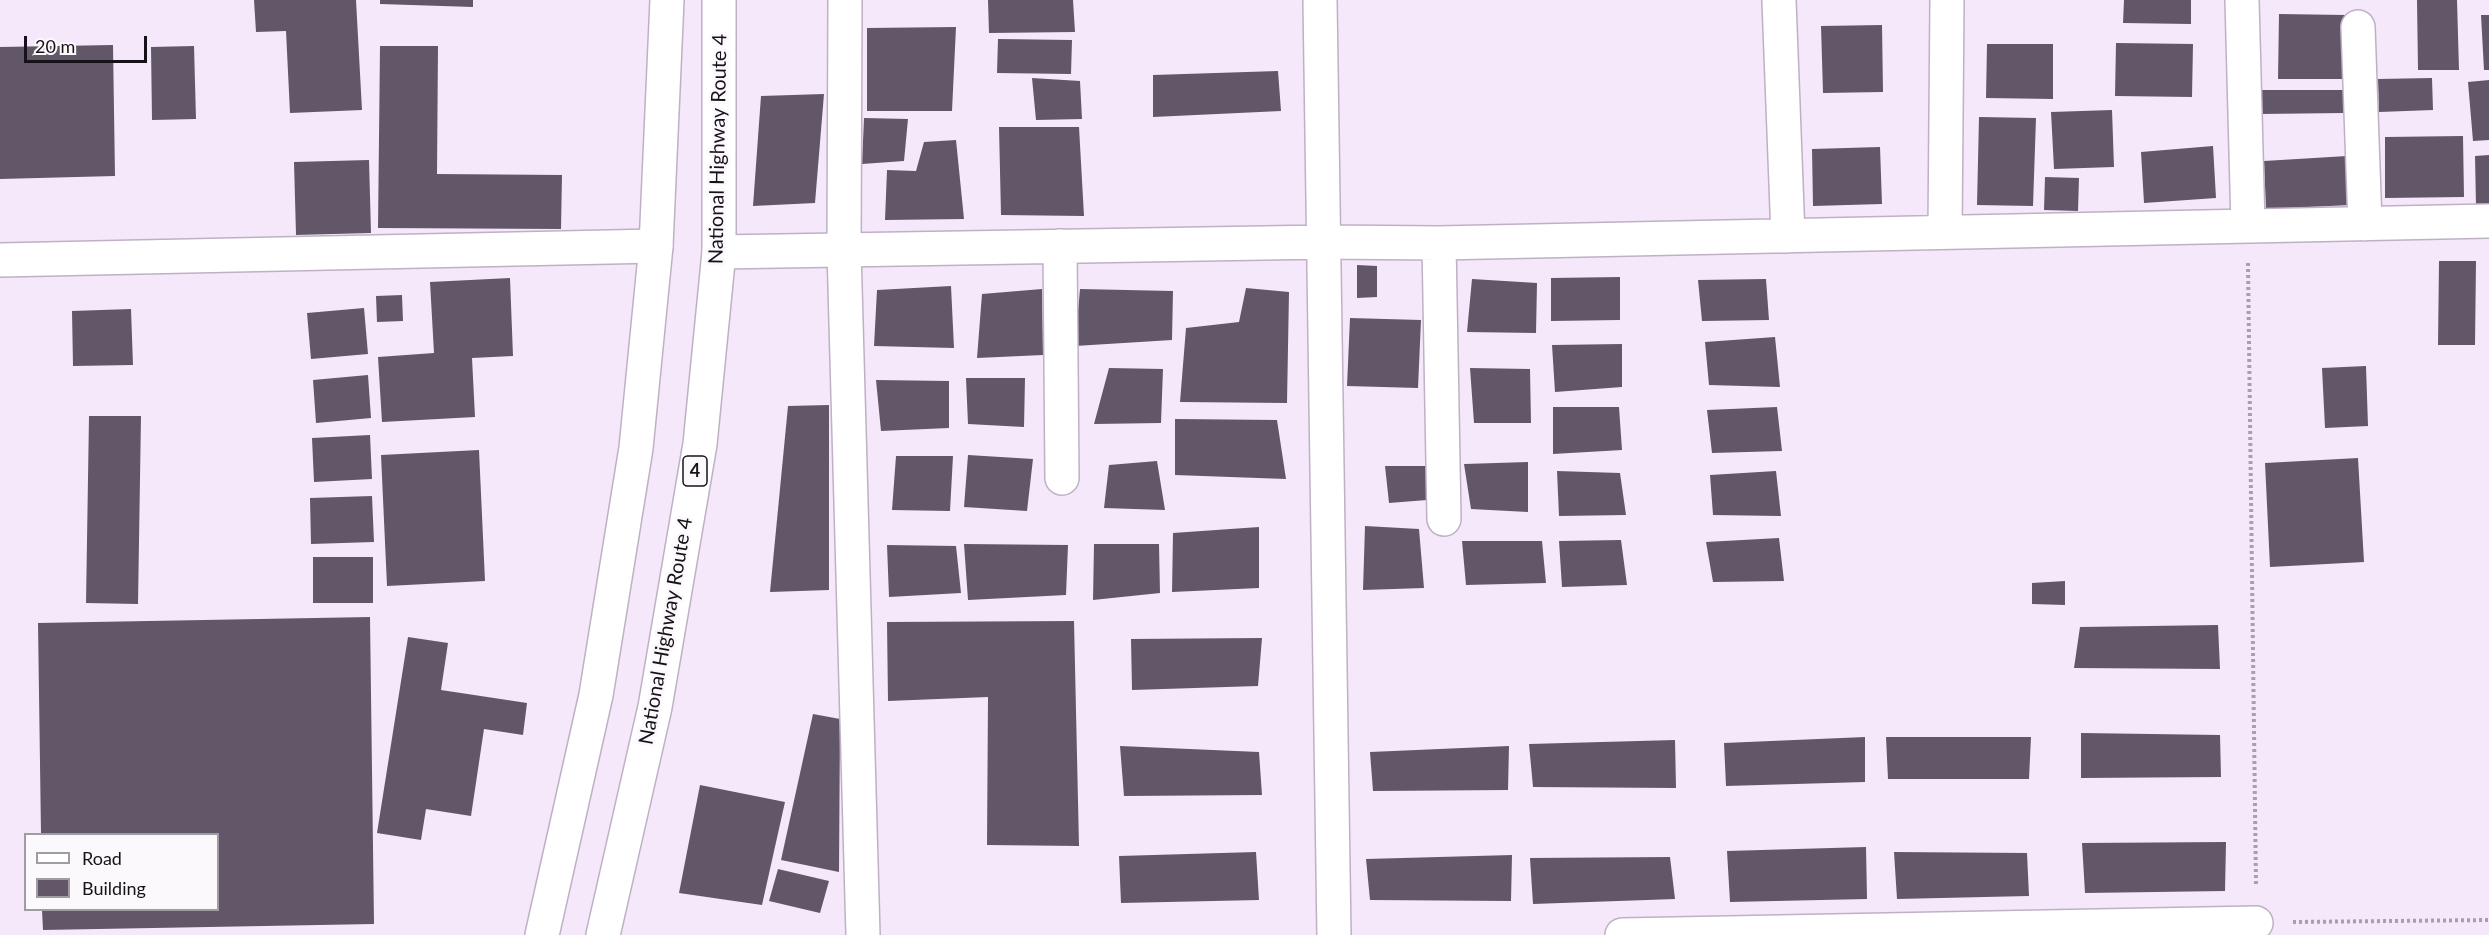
<!DOCTYPE html>
<style>
body{margin:0}
#map{position:relative;width:2489px;height:935px;overflow:hidden;background:#f5e8fb;font-family:Lato,sans-serif}
canvas{display:block}
.legend{position:absolute;left:24px;top:833px;width:195px;height:78px;box-sizing:border-box;background:#fcf9fd;border:2px solid #a09da2;margin:0;padding:8px 10px;list-style:none;font-size:18px;color:#171219}
.legend li{display:flex;align-items:center;gap:12px;height:30px}
.legend b{width:30px;border:2px solid #a09da2}
.scale{position:absolute;left:24px;top:36px;width:123px;height:27px;box-sizing:border-box;border:3px solid #171219;border-top:0;padding-left:8px;font-size:18px;line-height:21px;white-space:nowrap;color:#171219;-webkit-text-stroke:4px #fcf9fd;paint-order:stroke}
</style>
<div id="map">
<canvas width="2489" height="935"></canvas>
<ul class="legend">
<li><b style="height:8px;background:#fff"></b>Road</li>
<li><b style="height:16px;background:#625768"></b>Building</li>
</ul>
<div class="scale">20 m</div>
</div>
<script>
const c = document.querySelector('canvas').getContext('2d');
c.lineJoin = 'round';
function fillPath(path, color) { c.fillStyle = color; c.fill(path, 'evenodd'); }
const toPath = rows => new Path2D(rows.map(r => 'M' + r).join(''));
function strokePath(path, color, width, dash) { c.strokeStyle = color; c.lineWidth = width; c.lineCap = dash ? 'butt' : 'round'; c.setLineDash(dash || []); c.stroke(path); }
function label(font, color, halo, rows, align = 'center') {
  c.font = font + ' Lato,sans-serif'; c.lineWidth = 6; c.setLineDash([]); c.textBaseline = 'middle'; c.strokeStyle = halo; c.fillStyle = color; for (const [text, x, y, turn = 0] of rows) {
    c.save(); c.translate(x, y); c.rotate((+turn || 0) * Math.PI / 180); c.textAlign = isNaN(turn) ? turn : align; if (halo) c.strokeText(text, 0, 0); c.fillText(text, 0, 0); c.restore();
  }
}
const building = toPath([
 [254,0,356,0,362,110,290,113,286,31,256,32],
 [380,0,473,0,473,7,380,4],
 [988,0,1073,0,1075,32,989,33],
 [2124,0,2191,0,2191,24,2123,23],
 [2417,0,2457,0,2459,70,2418,70],
 [2279,14,2346,15,2344,79,2278,79],
 [2481,15,2489,15,2489,70,2484,70],
 [1882,25,1883,92,1823,93,1821,26],
 [956,27,952,111,867,111,867,28],
 [998,39,1072,40,1071,74,997,73],
 [2116,43,2193,44,2192,97,2115,96],
 [1987,44,2053,44,2053,99,1986,98],
 [113,45,115,176,0,179,0,47],
 [194,46,196,119,152,120,151,47],
 [380,46,438,46,437,174,562,175,561,229,378,228],
 [1278,71,1281,111,1153,117,1153,75],
 [1032,78,1080,81,1082,119,1036,120],
 [2432,78,2433,110,2379,112,2378,79],
 [2489,80,2489,140,2473,141,2468,82],
 [2260,90,2350,90,2344,113,2260,114],
 [824,94,815,203,753,206,761,96],
 [2112,110,2114,167,2054,169,2051,112],
 [1979,117,2036,118,2033,206,1977,205],
 [864,118,908,119,904,161,862,164],
 [999,127,1079,127,1084,216,1001,215],
 [2463,136,2464,197,2385,198,2385,137],
 [956,140,964,219,885,220,887,170,916,171,924,142],
 [2213,146,2216,198,2144,203,2141,152],
 [1880,147,1882,204,1813,206,1812,149],
 [2489,155,2489,205,2476,206,2475,156],
 [2347,156,2350,205,2266,209,2264,161],
 [369,160,371,233,296,235,294,162],
 [2045,177,2079,178,2078,211,2044,210],
 [2439,261,2476,261,2475,345,2438,345],
 [1357,265,1377,266,1377,297,1357,298],
 [1620,277,1620,320,1551,321,1551,278],
 [510,278,513,356,472,358,475,417,382,422,378,357,434,353,430,282],
 [1472,279,1537,283,1536,333,1467,332],
 [1766,279,1769,320,1702,321,1698,280],
 [951,286,954,348,874,346,877,290],
 [1246,288,1289,292,1287,403,1180,402,1186,328,1239,322],
 [1042,289,1043,355,977,358,982,294],
 [1080,289,1173,291,1172,340,1075,346],
 [402,295,403,321,377,322,376,296],
 [364,308,368,354,311,359,307,313],
 [131,309,133,365,73,366,72,311],
 [1350,318,1421,320,1418,388,1347,386],
 [1775,337,1780,387,1709,385,1705,342],
 [1622,344,1622,387,1555,392,1552,345],
 [2366,366,2368,426,2325,428,2322,368],
 [1109,368,1163,369,1161,423,1094,424],
 [1470,368,1530,369,1531,423,1474,423],
 [368,375,371,418,316,423,313,380],
 [966,378,1025,378,1024,427,968,424],
 [876,380,949,381,949,428,881,431],
 [829,405,829,590,770,592,788,406],
 [1553,407,1619,407,1622,450,1553,454],
 [1777,407,1782,451,1712,453,1707,410],
 [89,416,141,416,138,604,86,603],
 [1175,419,1277,420,1286,479,1175,475],
 [370,435,372,479,314,482,312,438],
 [479,450,485,581,387,586,381,455],
 [968,455,1033,459,1027,511,964,507],
 [896,456,953,456,950,511,892,510],
 [2358,458,2364,562,2270,567,2265,463],
 [1157,461,1165,510,1104,508,1109,465],
 [1528,462,1528,512,1471,509,1464,464],
 [1385,466,1427,466,1427,500,1389,503],
 [1557,471,1620,473,1626,515,1559,516],
 [1776,471,1781,516,1713,515,1710,475],
 [372,496,374,542,311,544,310,498],
 [1365,526,1419,529,1424,588,1363,590],
 [1259,527,1259,588,1172,592,1173,533],
 [1779,538,1784,581,1713,582,1706,542],
 [1621,540,1627,585,1562,587,1559,541],
 [1462,541,1542,541,1546,583,1466,585],
 [964,544,1068,545,1066,595,968,600],
 [1094,544,1159,544,1160,593,1093,600],
 [887,545,956,546,961,593,889,597],
 [313,557,373,557,373,603,313,603],
 [2065,581,2065,605,2032,604,2032,583],
 [370,617,374,924,43,930,42,910,218,910,218,834,41,834,38,623],
 [1074,621,1079,846,987,845,988,697,888,701,887,622],
 [2218,625,2220,669,2074,668,2080,627],
 [408,637,448,643,441,690,527,703,523,735,484,729,471,816,426,809,421,840,377,833],
 [1262,638,1258,686,1132,690,1131,639],
 [813,714,840,719,839,872,781,860],
 [2081,733,2220,735,2221,777,2081,778],
 [1865,737,1865,782,1726,786,1724,743],
 [1886,737,2031,737,2029,779,1888,779],
 [1675,740,1676,788,1533,787,1529,744],
 [1120,746,1259,752,1262,795,1124,796],
 [1509,746,1508,790,1373,791,1370,752],
 [700,785,785,802,762,905,679,893],
 [2226,842,2225,891,2085,893,2082,843],
 [1866,847,1867,899,1730,902,1727,851],
 [1256,852,1259,900,1121,903,1119,856],
 [1894,852,2027,853,2029,896,1897,899],
 [1512,855,1511,901,1370,900,1366,859],
 [1670,857,1675,899,1533,904,1530,858],
 [778,869,829,881,820,913,769,901]
]);
const path = toPath([
 [2248,263,2256,885],
 [2293,922,2489,920]
]);
const minor = toPath([
 [845,0,844,250,863,935],
 [1320,0,1334,935],
 [2242,0,2248,226],
 [1779,1,1788,236],
 [2358,27,2365,224],
 [1945,232,1947,0],
 [1439,243,1444,519],
 [1060,246,1062,478],
 [719,252,1324,242,1439,243,2489,221],
 [0,260,656,246],
 [1622,935,2256,923]
]);
const trunk = toPath([
 [542,935,596,695,636,448,656,246,667,0],
 [603,935,655,707,700,444,719,252,719,0]
]);
const shields = [
 [695,471,24]
];
const shieldNames = [
 ["4",695,471]
];
const streetNames = [
 ["National Highway Route 4",718,149,-89],
 ["National Highway Route 4",666,631,-80]
];
fillPath(building, '#625768');
strokePath(minor, '#beb1c4', 36);
strokePath(trunk, '#beb1c4', 36);
strokePath(path, '#a99ead', 4, [3, 3]);
strokePath(minor, '#fff', 33);
strokePath(trunk, '#fff', 33);
for (const [x, y, w] of shields) { const box = new Path2D(); box.roundRect(x - w / 2, y - 15, w, 30, 4.5); c.fillStyle = '#fcf9fd'; c.fill(box); strokePath(box, '#171219', 1.5); }
label('bold 18px', '#171219', null, shieldNames);
label('20px', '#171219', '#fcf9fd', streetNames);
</script>
